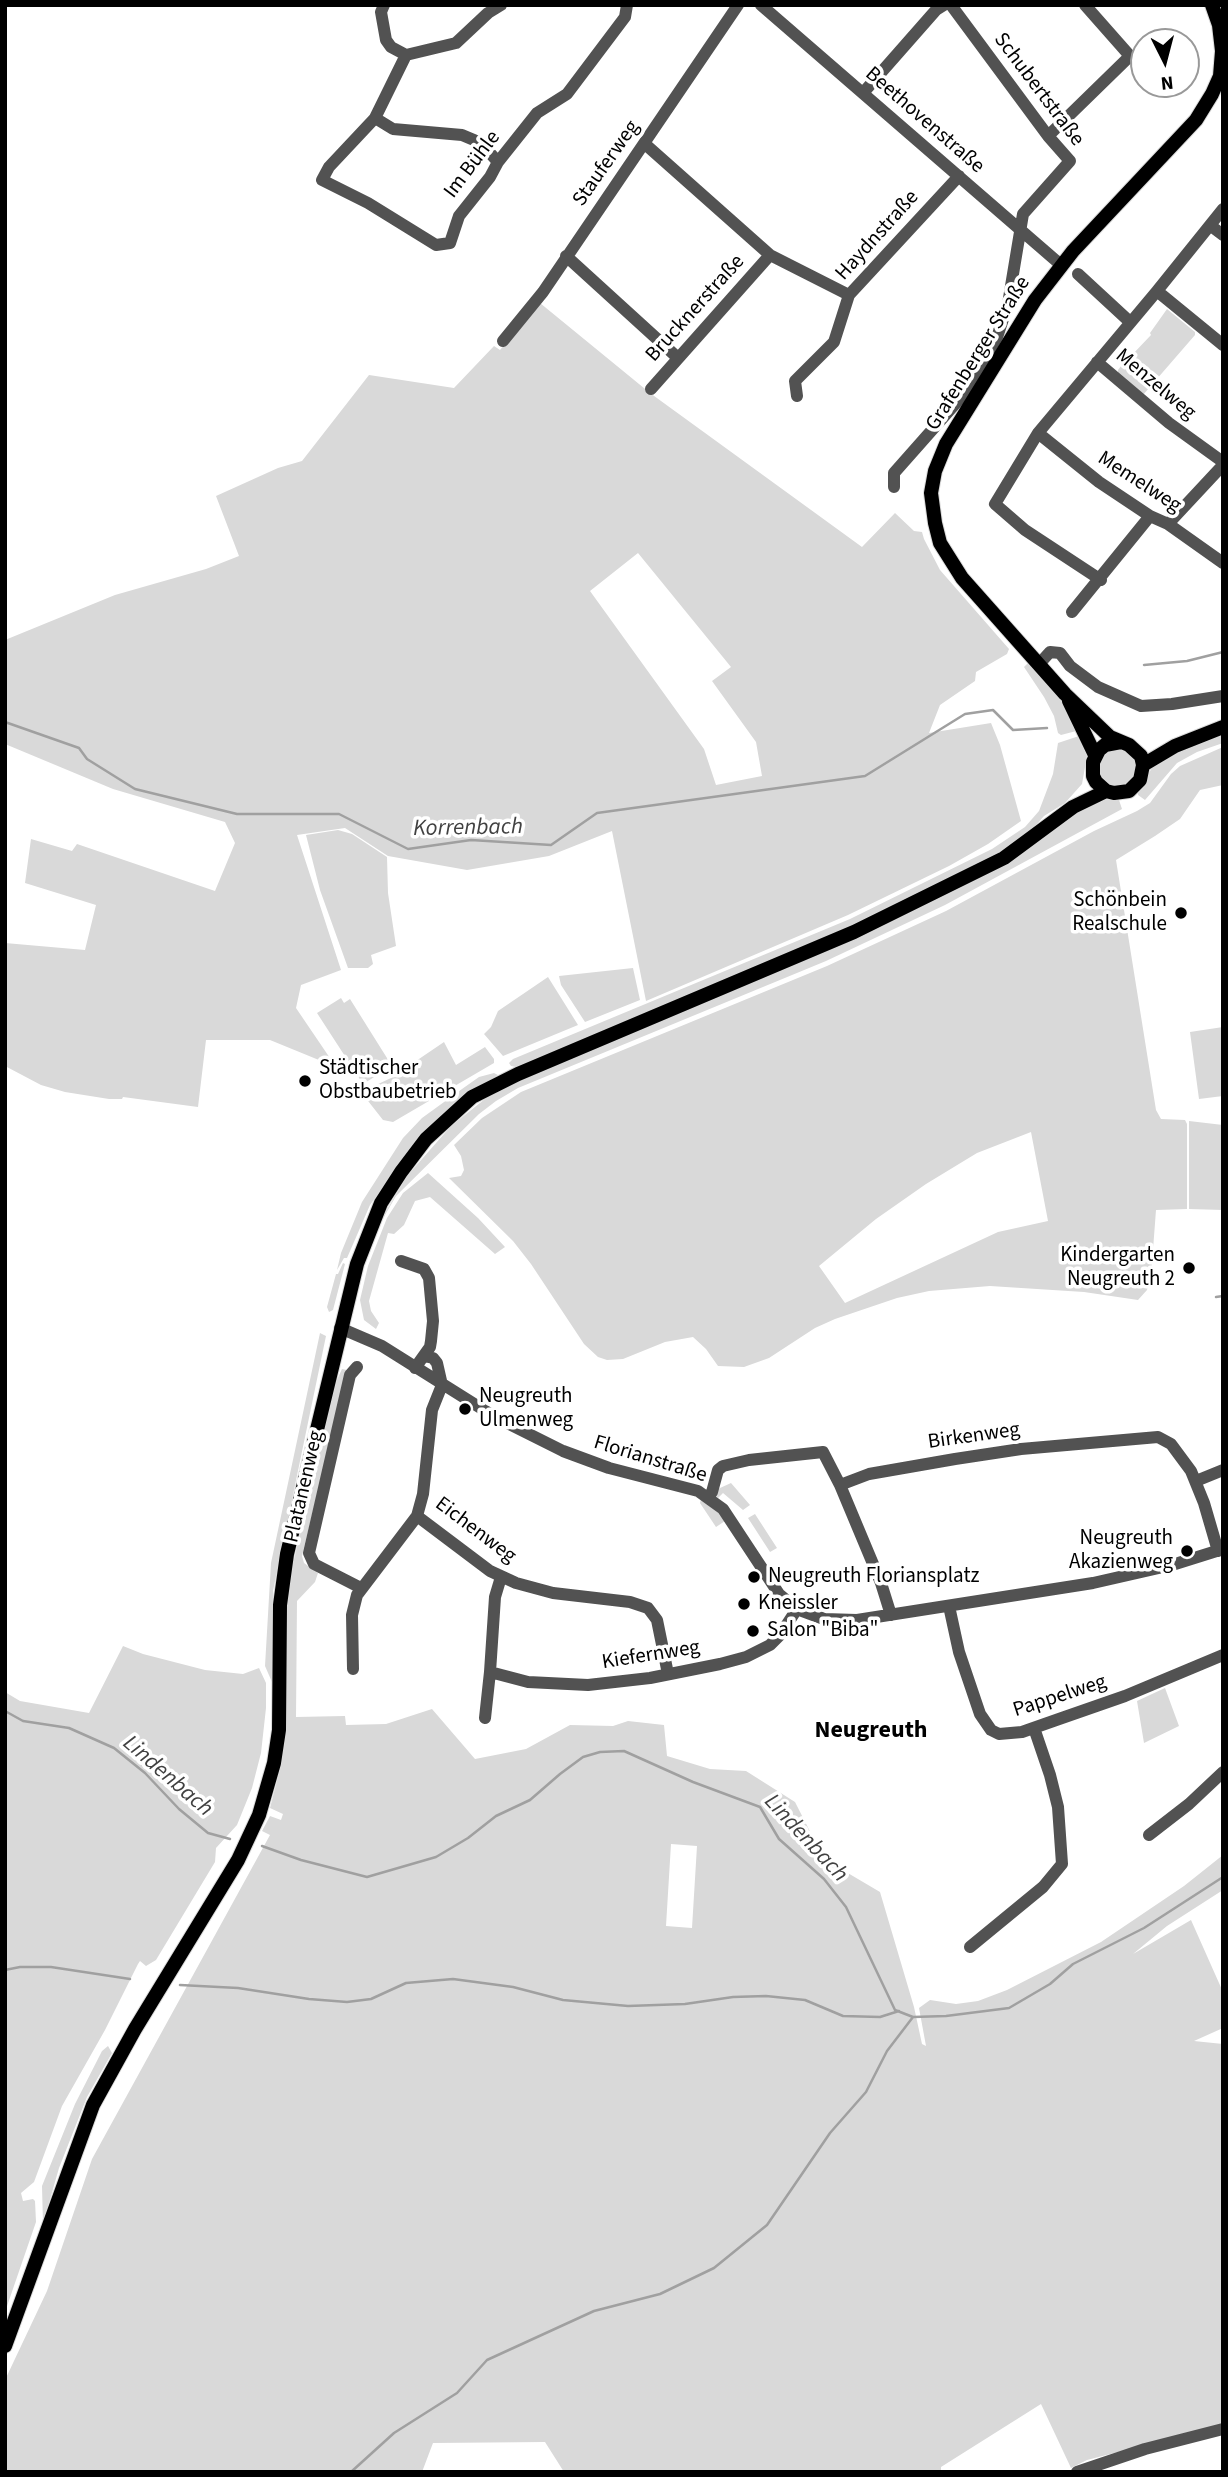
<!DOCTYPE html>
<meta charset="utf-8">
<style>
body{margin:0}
#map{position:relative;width:1228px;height:2477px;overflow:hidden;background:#fff;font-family:"Source Sans 3",sans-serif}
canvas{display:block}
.frame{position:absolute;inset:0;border:7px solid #000;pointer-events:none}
.north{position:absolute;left:1130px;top:28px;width:70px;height:70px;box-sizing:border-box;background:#fff;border:2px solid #999;border-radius:50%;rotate:174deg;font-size:19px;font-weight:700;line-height:28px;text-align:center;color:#000}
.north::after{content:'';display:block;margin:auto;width:24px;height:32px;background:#000;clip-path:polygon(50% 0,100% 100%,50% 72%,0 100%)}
</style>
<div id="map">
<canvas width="1228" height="2477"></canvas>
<div class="frame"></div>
<div class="north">N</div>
</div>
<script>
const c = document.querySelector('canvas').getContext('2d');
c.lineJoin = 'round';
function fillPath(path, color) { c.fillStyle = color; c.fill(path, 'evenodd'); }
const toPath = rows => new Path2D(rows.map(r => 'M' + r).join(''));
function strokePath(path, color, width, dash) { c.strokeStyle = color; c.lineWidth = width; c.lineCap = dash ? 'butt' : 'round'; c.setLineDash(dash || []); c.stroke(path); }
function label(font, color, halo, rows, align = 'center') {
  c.font = font + ' "Source Sans 3",sans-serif'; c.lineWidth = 7; c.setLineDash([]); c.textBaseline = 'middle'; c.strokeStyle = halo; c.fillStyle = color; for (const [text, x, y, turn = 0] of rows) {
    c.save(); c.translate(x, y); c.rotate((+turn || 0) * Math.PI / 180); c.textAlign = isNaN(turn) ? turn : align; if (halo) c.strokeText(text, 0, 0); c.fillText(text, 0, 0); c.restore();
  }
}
const green = toPath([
 [540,303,650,393,862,547,895,513,914,531,922,532,924,539,940,570,1009,649,1007,654,976,672,975,681,940,705,929,733,991,723,1000,745,1021,821,988,844,949,866,848,915,646,1001,612,831,549,856,467,870,388,856,345,828,297,835,341,970,301,985,296,1008,336,1067,270,1040,206,1040,198,1107,123,1097,122,1099,109,1099,65,1092,41,1085,5,1066,5,943,85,950,96,905,25,883,31,839,72,851,77,844,215,891,235,843,225,822,113,789,5,744,5,640,115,595,206,569,239,556,216,496,278,468,302,461,369,375,454,388,494,346,500,350],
 [638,553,731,667,712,681,756,742,762,776,716,785,704,749,590,591],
 [1167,309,1195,332,1195,335,1143,395,1118,373,1118,370,1121,366,1124,368,1132,358,1131,356,1151,335,1150,333],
 [1028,663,1031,663,1060,697,1080,730,1061,735,1058,733,1054,716,1044,697,1024,667],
 [1223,733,1223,743,1197,752,1177,763,1145,800,1138,795,1138,792,1153,766,1168,756],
 [1082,735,1087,756,1082,784,1065,803,1044,816,1029,833,996,855,853,926,745,973,516,1067,511,1066,509,1063,513,1059,850,919,992,849,1025,827,1039,811,1053,774,1058,743],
 [1223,747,1223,785,1200,790,1180,819,1155,836,1116,860,1156,1110,1161,1119,1185,1120,1187,1124,1187,1209,1156,1210,1151,1276,1147,1290,1138,1300,1084,1292,990,1286,929,1291,897,1298,835,1319,815,1328,769,1358,744,1367,718,1366,706,1349,693,1337,665,1342,623,1359,607,1360,598,1357,584,1344,531,1264,513,1241,449,1178,461,1176,464,1170,461,1156,454,1145,482,1118,521,1092,827,966,946,911,1094,831,1137,811,1150,803,1171,774,1180,766],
 [1031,1132,1048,1221,998,1232,845,1303,819,1266,876,1219,926,1184,977,1153],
 '1099 768a19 19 0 1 1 38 0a19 19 0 1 1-38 0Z',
 [1106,799,1119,800,1122,809,945,905,826,961,518,1088,496,1101,479,1114,396,1196,381,1222,364,1263,379,1223,407,1176,451,1126,495,1091,1007,863,1071,815,1096,800],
 [338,830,352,834,387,857,388,893,396,946,371,955,373,964,368,968,348,968,320,890,306,835],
 [633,968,640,1000,585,1022,561,985,559,976],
 [548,977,578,1025,503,1056,484,1034,491,1027,498,1011],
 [341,998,344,1003,350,999,392,1066,363,1084,317,1013],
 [1223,1027,1223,1096,1199,1099,1190,1032],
 [444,1042,456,1065,485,1047,494,1059,494,1063,393,1122,383,1120,361,1092,391,1078],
 [494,1073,498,1075,484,1084,413,1145,370,1205,347,1258,344,1258,337,1270,341,1253,362,1202,403,1138,422,1118,462,1089,479,1077],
 [1189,1121,1223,1125,1223,1210,1189,1209],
 [428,1173,478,1218,505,1247,495,1254,430,1197,415,1201,404,1225,394,1234,388,1233,369,1301,371,1311,379,1323,376,1329,364,1320,360,1300,368,1266,387,1218,403,1193],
 [343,1263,345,1264,333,1310,329,1312,327,1307,336,1274,338,1274],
 [320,1333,326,1336,273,1591,272,1682,265,1666,271,1563],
 [342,1369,347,1370,302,1556,304,1563,318,1573,315,1582,297,1601,296,1717,345,1716,346,1725,386,1724,432,1709,475,1759,526,1749,570,1725,613,1726,628,1721,664,1725,667,1756,710,1769,746,1771,795,1802,824,1859,880,1892,914,2007,922,2044,926,2046,919,2008,930,2000,956,2004,978,2001,1007,1990,1101,1942,1184,1886,1223,1855,1223,1890,1167,1926,1133,1954,1191,1920,1223,1992,1223,2028,1194,2041,1223,2044,1223,2425,1087,2460,1071,2468,1041,2404,941,2467,941,2472,564,2472,545,2442,433,2443,422,2472,5,2472,5,2380,47,2291,92,2159,270,1835,262,1831,270,1816,281,1820,283,1814,270,1808,280,1769,287,1717,286,1605,289,1581,335,1384],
 [671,1844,697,1846,692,1928,666,1926],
 [731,1483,750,1505,743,1510,723,1493,718,1498,716,1496,715,1493,720,1488],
 [701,1499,719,1513,725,1521,716,1527,700,1503],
 [755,1514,777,1548,770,1552,748,1518],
 [123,1646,143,1654,205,1670,243,1674,259,1668,266,1683,266,1708,261,1753,252,1788,237,1825,216,1848,215,1862,156,1960,146,1966,140,1961,138,1964,105,2030,62,2106,34,2182,21,2193,23,2201,33,2199,35,2201,36,2222,5,2312,5,1692,20,1701,89,1713],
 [1165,1688,1179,1726,1144,1743,1137,1701],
 [108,2046,112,2053,87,2097,59,2168,43,2224,42,2186,75,2104,102,2051]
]);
const stream = toPath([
 [1144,665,1187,661,1223,652],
 [5,722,79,748,87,759,135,789,237,814,339,814,408,849,471,840,551,845,597,813,865,776,965,714,993,710,1013,730,1047,728],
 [1216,1297,1223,1296],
 [5,1711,23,1721,69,1728,114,1748,145,1773,179,1809,208,1833,230,1839],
 [262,1846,301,1860,367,1877,436,1857,468,1838,496,1816,530,1800,560,1774,583,1757,600,1752,624,1751,693,1782,760,1807,779,1839,824,1879,846,1907,895,2010,913,2017,946,2016,1009,2008,1050,1984,1073,1964,1144,1928,1223,1877],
 [5,1970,20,1967,51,1967,130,1979],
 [180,1985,238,1988,309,1999,347,2002,371,1999,406,1983,453,1979,513,1987,563,2000,628,2006,685,2004,733,1997,766,1996,805,2000,843,2016,880,2017,899,2011],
 [351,2472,394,2433,457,2393,487,2360,594,2311,660,2294,714,2268,767,2225,830,2133,866,2092,887,2051,913,2017]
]);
const minor = toPath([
 [384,5,381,12,386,40,391,47,406,55],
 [501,5,488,13,456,43,406,55,375,118,329,167,322,180,368,203,436,245,450,243,459,216,490,177,498,162,537,113,567,94,625,17,627,5],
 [761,5,1061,265],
 [863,93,936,10,944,5],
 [375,118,393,129,462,135,481,143,498,162],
 [1048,136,1130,56,1085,5],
 [645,144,770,255,849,295],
 [1211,226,1223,235],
 [566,256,678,358],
 [1078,274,1130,322],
 [1157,291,1223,345],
 [503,341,543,292,738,5],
 [1097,362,1169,423,1223,462],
 [651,389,770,255],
 [797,396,795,381,834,342,849,295,959,176],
 [1038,433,1099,482,1150,516,1168,524,1223,563],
 [894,487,894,473,963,395,997,337,1008,304,1023,214,1070,161,1048,136,951,5],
 [1168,524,1223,465],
 [1101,580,1025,530,995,504,1038,433,1157,291,1223,209],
 [1072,612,1150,516],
 [1040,663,1050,652,1060,653,1070,666,1098,687,1141,706,1172,704,1223,696],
 [401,1261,424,1269,429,1278,433,1321,431,1341,430,1347,415,1368],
 [340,1328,382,1346,495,1417,563,1451,609,1468,698,1491,723,1509,779,1594,797,1609,824,1619,857,1620,1093,1583,1172,1565,1223,1549],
 [424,1356,433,1358,437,1363,442,1385],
 [357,1367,350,1375,309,1553,314,1564,361,1588],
 [442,1385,432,1410,423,1494,417,1516,490,1571,516,1583,553,1593,630,1602,648,1608,657,1620,668,1674],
 [1196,1481,1223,1470],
 [840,1485,881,1583,891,1615],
 [708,1497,712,1492,718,1470,723,1466,749,1460,823,1452,840,1485,869,1474,955,1459,1021,1449,1158,1437,1171,1444,1191,1471,1204,1503,1218,1551],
 [949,1606,959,1652,980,1714,991,1730,999,1734,1022,1732,1059,1719,1125,1696,1223,1655],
 [353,1669,352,1615,357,1595,417,1516],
 [490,1672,495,1597,501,1577],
 [485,1718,490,1672,528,1682,588,1685,650,1678,720,1664,746,1657,770,1645,780,1635,797,1609],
 [1149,1835,1189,1804,1223,1772],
 [970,1947,1043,1887,1062,1864,1058,1807,1050,1775,1034,1728],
 [1077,2472,1145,2449,1223,2429]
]);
const major = toPath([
 [1069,701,1095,755],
 [1121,742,1105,745,1099,750,1093,762,1093,776,1096,782,1106,791,1114,793,1129,791,1140,780,1143,765,1141,756,1129,745,1110,737,1065,694,962,578,940,543,935,523,931,493,935,471,946,444,1035,300,1073,251,1196,120,1212,94,1220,76,1222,51,1219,25,1212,5],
 [1143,765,1175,746,1223,727],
 [5,2346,93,2105,135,2029,238,1860,259,1815,274,1763,279,1730,280,1605,287,1554,357,1264,381,1203,401,1172,426,1139,472,1097,518,1074,854,932,1004,858,1073,807,1106,791]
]);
const markers = [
 [1181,913,7,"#000"],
 [305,1081,7,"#000"],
 [1189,1268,7,"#000"],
 [465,1409,7,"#000"],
 [1187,1551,7,"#000"],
 [754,1577,7,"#000"],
 [744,1604,7,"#000"],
 [753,1631,7,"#000"]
];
const streetNames = [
 ["Schubertstraße",1038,90,53],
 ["Beethovenstraße",924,121,41],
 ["Stauferweg",607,164,-55],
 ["Im Bühle",473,165,-53],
 ["Haydnstraße",878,236,-48],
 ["Brucknerstraße",696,309,-48],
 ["Grafenberger Straße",979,354,-58],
 ["Menzelweg",1155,385,40],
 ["Memelweg",1139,483,33],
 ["Birkenweg",974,1437,-8],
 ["Florianstraße",650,1460,17],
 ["Platanenweg",305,1487,-77],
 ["Eichenweg",475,1531,37],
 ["Kiefernweg",651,1656,-9],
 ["Pappelweg",1060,1697,-18]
];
const poiNames = [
 ["Schönbein",1167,901,"right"],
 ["Realschule",1167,925,"right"],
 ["Städtischer",319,1069],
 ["Obstbaubetrieb",319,1093],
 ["Kindergarten",1175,1256,"right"],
 ["Neugreuth 2",1175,1280,"right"],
 ["Neugreuth",479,1397],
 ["Ulmenweg",479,1421],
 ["Neugreuth",1173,1539,"right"],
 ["Akazienweg",1173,1563,"right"],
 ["Neugreuth Floriansplatz",768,1577],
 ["Kneissler",758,1604],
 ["Salon \"Biba\"",767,1631]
];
const waterNames = [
 ["Korrenbach",468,829,-1],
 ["Lindenbach",167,1777,41],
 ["Lindenbach",805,1839,47]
];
const quarterNames = [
 ["Neugreuth",871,1732]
];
fillPath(green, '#d9d9d9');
strokePath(stream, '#a0a0a0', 2.5);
strokePath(major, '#dbdbdb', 16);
strokePath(minor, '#525252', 12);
strokePath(major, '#000', 14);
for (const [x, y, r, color] of markers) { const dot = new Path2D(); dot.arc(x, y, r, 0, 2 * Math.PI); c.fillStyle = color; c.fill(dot); strokePath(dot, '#fff', 2.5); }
label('21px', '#000', '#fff', streetNames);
label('21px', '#000', '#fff', poiNames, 'left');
label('italic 23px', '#414141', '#fff', waterNames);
label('bold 24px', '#000', '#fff', quarterNames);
</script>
